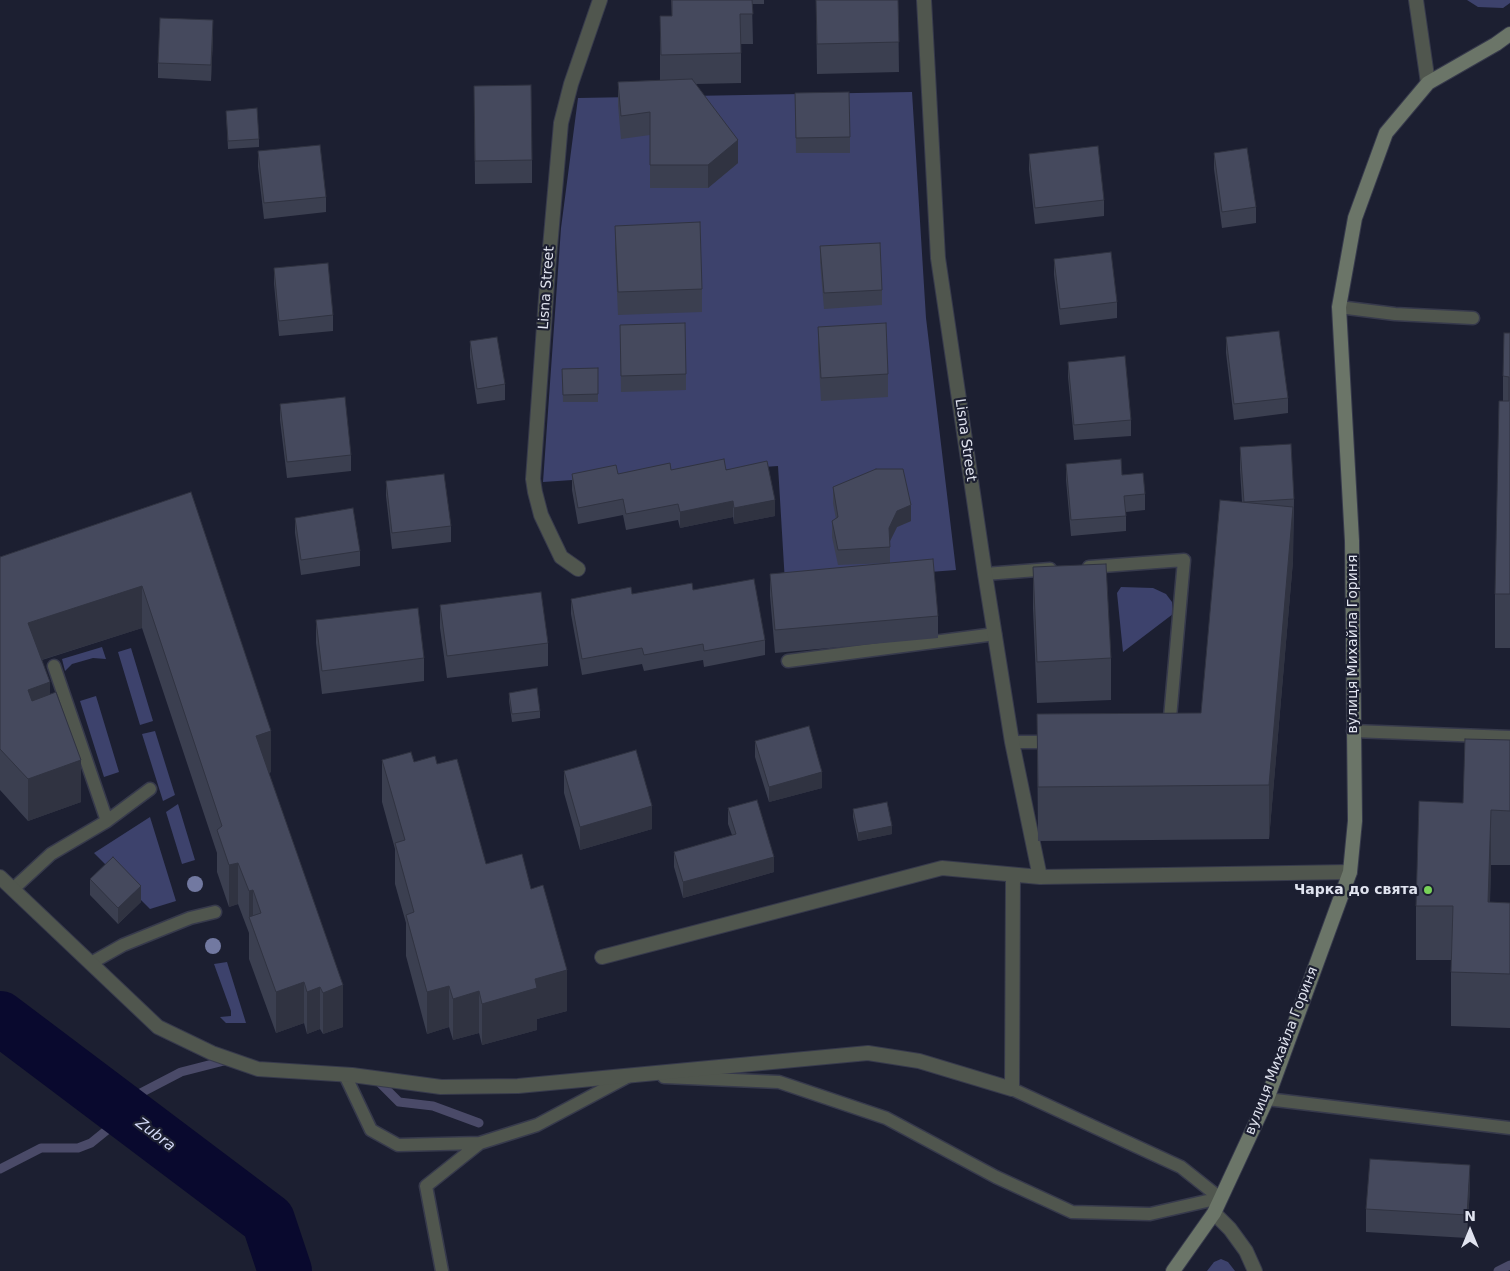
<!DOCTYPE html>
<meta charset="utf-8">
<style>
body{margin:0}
#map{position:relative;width:1510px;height:1271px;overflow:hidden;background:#1c1f31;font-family:"DejaVu Sans",sans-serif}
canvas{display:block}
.north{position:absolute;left:1445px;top:1206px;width:50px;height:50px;-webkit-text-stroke:4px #1c1f31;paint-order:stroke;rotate:0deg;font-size:14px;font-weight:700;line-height:20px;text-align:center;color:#e0e3ef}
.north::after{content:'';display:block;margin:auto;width:18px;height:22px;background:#e0e3ef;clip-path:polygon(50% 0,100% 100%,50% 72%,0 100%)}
</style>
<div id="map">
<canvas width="1510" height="1271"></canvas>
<div class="north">N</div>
</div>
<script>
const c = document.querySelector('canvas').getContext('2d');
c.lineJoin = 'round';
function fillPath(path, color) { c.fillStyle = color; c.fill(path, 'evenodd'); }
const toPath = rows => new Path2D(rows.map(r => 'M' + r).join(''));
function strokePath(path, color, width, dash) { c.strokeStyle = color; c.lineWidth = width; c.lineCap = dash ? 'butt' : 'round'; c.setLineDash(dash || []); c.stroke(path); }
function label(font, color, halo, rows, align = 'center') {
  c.font = font + ' "DejaVu Sans",sans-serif'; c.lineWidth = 4.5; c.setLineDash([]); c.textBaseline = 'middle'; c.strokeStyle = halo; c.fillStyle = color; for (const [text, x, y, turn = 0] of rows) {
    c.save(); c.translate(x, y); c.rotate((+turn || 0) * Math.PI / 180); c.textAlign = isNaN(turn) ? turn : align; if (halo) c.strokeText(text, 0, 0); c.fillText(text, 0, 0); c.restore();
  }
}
const green = toPath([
 [1467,0,1510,0,1510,3,1503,8,1478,7],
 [912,92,926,318,956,570,785,583,778,466,543,482,561,228,578,98],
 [1121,587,1153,588,1166,594,1172,602,1173,614,1123,652,1117,593],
 [102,647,106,659,93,658,72,664,65,671,62,659],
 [131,648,153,721,140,725,118,652],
 [96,696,119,772,104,777,80,701],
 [155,731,175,795,163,801,142,734],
 [178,804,195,860,182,864,166,812],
 [150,817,176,901,150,909,94,853],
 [227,962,246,1023,226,1023,220,1017,231,1016,231,1011,214,964],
 [1221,1259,1228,1262,1235,1271,1207,1271,1214,1262]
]);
const stream = toPath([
 [374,1079,378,1081,399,1102,433,1106,479,1123],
 [0,1169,41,1148,78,1148,91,1143,112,1126,122,1110,133,1097,181,1072,228,1060],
 [1498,1271,1510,1265]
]);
const river = toPath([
 [0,1018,268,1220,285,1271]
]);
const service = toPath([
 [1339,307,1395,314,1473,318],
 [1089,567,1184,560,1169,729],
 [985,574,1050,569],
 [788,661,995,634],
 [54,666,107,821],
 [1353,731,1510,737],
 [1012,742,1055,742],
 [13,889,51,854,107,821,150,789],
 [91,963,123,945,190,918,215,912],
 [345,1075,371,1130,398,1145,480,1143,537,1125,629,1076],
 [664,1077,779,1082,886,1118,996,1177,1072,1212,1150,1214,1220,1198],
 [1012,1089,1181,1167,1220,1198],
 [1267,1099,1510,1128],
 [442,1271,426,1186,480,1143]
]);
const minor = toPath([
 [924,0,938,258,985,574,1012,742,1040,877],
 [578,569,561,557,550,534,541,515,535,492,533,479,548,270,561,123,571,84,600,0],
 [0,877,158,1027,212,1053,258,1069,352,1075,441,1087,518,1086,868,1053,919,1061,1012,1089,1013,875],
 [602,957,942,868,1040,877,1350,872],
 [1214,1213,1230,1229,1246,1251,1255,1271]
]);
const tertiary = toPath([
 [1416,0,1428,83]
]);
const secondary = toPath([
 [1173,1271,1214,1213,1267,1099,1350,872,1355,821,1352,541,1339,307,1355,218,1386,133,1428,83,1496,44,1510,34]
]);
const trees = [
 [195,884],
 [213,946]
];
const wall = toPath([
 [671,0,764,0,764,4,752,4,753,44,741,44,741,83,696,84,738,163,708,188,650,188,650,135,621,139,618,105,618,82,660,80,660,16,672,16],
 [816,0,898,0,899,72,817,74],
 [213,36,211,81,158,78,158,63],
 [474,86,532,160,532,183,475,184],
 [795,93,850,137,850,153,796,153],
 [226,111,259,139,259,147,228,149],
 [258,151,326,197,326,212,264,219,258,167],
 [1214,153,1256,207,1256,223,1222,228,1214,169],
 [1029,154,1104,200,1104,216,1035,224,1029,170],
 [615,226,702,289,702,312,618,315,615,248],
 [820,246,882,290,882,305,824,309,820,262],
 [1054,259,1117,302,1117,318,1060,325,1054,275],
 [274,268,333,315,333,331,279,336,274,284],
 [620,325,686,374,686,390,621,392],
 [818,327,888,374,888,397,821,401,818,350],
 [1510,333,1510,648,1495,648,1495,594,1503,401,1503,376],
 [1226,337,1288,398,1288,413,1234,420,1226,353],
 [470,341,505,384,505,400,477,404,470,357],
 [1068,362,1131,420,1131,436,1074,440,1068,377],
 [598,368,598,402,563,402,562,369],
 [280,404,351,455,351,471,287,478,280,420],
 [1240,447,1294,499,1293,561,1269,839,1038,841,1037,714,1201,713,1242,502,1240,470],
 [1066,464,1122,475,1145,494,1145,510,1126,512,1126,531,1071,536,1066,480],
 [671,470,726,470,775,516,734,524,733,517,680,528,678,520,626,530,623,515,578,524,572,490,572,474,618,474],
 [386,481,451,526,451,542,392,549,386,496],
 [833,487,911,521,897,527,890,541,890,563,838,565,832,537,832,521,836,519,833,503],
 [191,492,271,772,269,773,343,1027,323,1034,320,1029,307,1034,304,1023,276,1033,249,959,249,932,249,933,238,904,229,907,217,872,217,853,142,628,42,660,50,695,81,802,28,821,0,790,0,557],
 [295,518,360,551,360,566,301,575,295,533],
 [1033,567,1111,658,1111,700,1037,703,1033,609],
 [770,574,938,616,938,638,775,653,770,596],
 [693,590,765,640,765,655,704,667,703,660,644,671,642,664,582,675,571,614,571,599],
 [440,605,548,643,548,666,447,678,440,628],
 [316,620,424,658,424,681,322,694,316,643],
 [509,693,540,711,540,718,512,722,509,701],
 [1510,740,1510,865,1491,865,1490,902,1510,903,1510,1028,1451,1026,1451,960,1416,960,1416,906,1463,803],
 [755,741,822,788,769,802,755,757],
 [382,760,414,762,437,764,486,864,567,1011,537,1019,537,1030,482,1045,479,1033,453,1040,449,1027,427,1034,406,956,406,923,395,884,395,849,382,802],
 [564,771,652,829,580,850,564,793],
 [728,808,774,872,683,898,674,867,674,852,732,835,728,824],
 [853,809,892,834,858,841,853,817],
 [90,879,141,902,118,924,90,895],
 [1470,1188,1467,1238,1366,1232,1366,1209]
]);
const shadedWall = toPath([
 [213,20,213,36,211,81,211,65],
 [738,140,738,163,708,188,708,165],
 [775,500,775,516,734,524,734,508],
 [733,501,733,517,680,528,680,512],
 [911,505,911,521,897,527,889,543,889,528,897,511],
 [1293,507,1293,561,1269,839,1269,785],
 [142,586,142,628,28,664,28,623],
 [50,682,50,724,28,732,28,690],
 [271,731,271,772,256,777,256,736],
 [81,760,81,802,28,821,28,779],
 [822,772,822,788,769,802,769,787],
 [652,806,652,829,580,850,580,827],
 [1491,810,1491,865,1488,956,1488,902],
 [892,826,892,834,858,841,858,833],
 [774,857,774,872,683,898,683,882],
 [238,863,238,904,229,907,229,865],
 [141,886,141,902,118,924,118,908],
 [253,890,253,927,249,917,249,933,249,891],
 [567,970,567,1011,537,1019,537,1030,482,1045,482,1004,535,979],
 [304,982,304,1023,276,1033,276,992],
 [343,985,343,1027,323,1034,323,993],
 [449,986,449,1027,427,1034,427,992],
 [320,987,320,1029,307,1034,307,992],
 [479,991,479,1033,453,1040,453,999],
 [1470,1165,1470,1188,1467,1238,1467,1215]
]);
const building = toPath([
 [672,0,752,0,753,14,740,14,741,53,661,55,660,16,672,16,672,0],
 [816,0,898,0,899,42,817,44,816,0],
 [160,18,213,20,211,65,158,63,160,18],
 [692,79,738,140,708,165,650,165,650,112,621,116,618,82,692,79],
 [531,85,532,160,475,161,474,86,531,85],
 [849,92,850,137,796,138,795,93,849,92],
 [257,108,259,139,228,141,226,111,257,108],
 [320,145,326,197,264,203,258,151,320,145],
 [1098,146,1104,200,1035,208,1029,154,1098,146],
 [1247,148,1256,207,1222,212,1214,153,1247,148],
 [700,222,702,289,618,292,615,226,700,222],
 [880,243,882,290,824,293,820,246,880,243],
 [1111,252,1117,302,1060,309,1054,259,1111,252],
 [328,263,333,315,279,321,274,268,328,263],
 [685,323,686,374,621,376,620,325,685,323],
 [886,323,888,374,821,378,818,327,886,323],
 [1279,331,1288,398,1234,404,1226,337,1279,331],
 [1504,333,1510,333,1510,594,1495,594,1499,401,1509,401,1509,377,1503,376,1504,333],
 [497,337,505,384,477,389,470,341,497,337],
 [1125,356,1131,420,1074,425,1068,362,1125,356],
 [598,368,598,394,563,395,562,369,598,368],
 [345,397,351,455,287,462,280,404,345,397],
 [1291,444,1294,499,1244,502,1240,447,1291,444],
 [724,459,726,470,767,461,775,500,734,508,733,501,680,512,678,504,626,514,623,499,578,508,572,474,616,465,618,474,670,463,671,470,724,459],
 [1121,459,1122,475,1143,473,1145,494,1124,496,1126,516,1071,520,1066,464,1121,459],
 [876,469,903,469,911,505,897,511,889,528,890,547,838,550,832,521,838,517,833,487,876,469],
 [444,474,451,526,392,533,386,481,444,474],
 [191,492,271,731,256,736,343,985,323,993,320,987,307,992,304,982,276,992,249,917,261,913,253,890,249,891,238,863,229,865,217,830,222,826,142,586,28,623,50,682,28,690,32,701,56,692,81,760,28,779,0,749,0,557,191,492],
 [1220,500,1293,507,1269,785,1038,787,1037,714,1201,713,1220,500],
 [353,508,360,551,301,560,295,518,353,508],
 [933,559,938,616,775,630,770,574,933,559],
 [1106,564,1111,658,1037,662,1033,567,1106,564],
 [754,579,765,640,704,651,703,644,644,655,642,648,582,659,571,599,631,587,632,594,692,583,693,590,754,579],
 [541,592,548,643,447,656,440,605,541,592],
 [418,608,424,658,322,671,316,620,418,608],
 [537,688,540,711,512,714,509,693,537,688],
 [809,726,822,772,769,787,755,741,809,726],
 [1465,739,1510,740,1510,811,1491,810,1488,902,1510,903,1510,974,1451,972,1453,906,1416,906,1419,801,1463,803,1465,739],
 [636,750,652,806,580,827,564,771,636,750],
 [411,752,414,762,435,756,437,764,457,759,486,864,522,854,531,889,543,885,567,970,535,979,537,988,482,1004,479,991,453,999,449,986,427,992,406,915,414,912,395,843,405,840,382,760,411,752],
 [757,800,774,857,683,882,674,852,736,834,728,808,757,800],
 [887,802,892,826,858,833,853,809,887,802],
 [113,857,141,886,118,908,90,879,113,857],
 [1370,1159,1470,1165,1467,1215,1366,1209,1370,1159]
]);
const markers = [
 [1428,890,5,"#78d258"]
];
const streetNames = [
 ["Lisna Street",547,288,-86],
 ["Lisna Street",965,440,82],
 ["вулиця Михайла Гориня",1353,644,-90],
 ["вулиця Михайла Гориня",1282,1051,-69]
];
const poiNames = [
 ["Чарка до свята",1418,890]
];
const waterNames = [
 ["Zubra",155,1135,37]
];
fillPath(green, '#3d426c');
strokePath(stream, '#4a4a68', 9);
strokePath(river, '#09092e', 54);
strokePath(service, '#373a4c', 15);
strokePath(minor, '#373a4c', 16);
strokePath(tertiary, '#373a4c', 16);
strokePath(secondary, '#373a4c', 16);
strokePath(service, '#50564e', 12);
strokePath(minor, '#50564e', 14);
strokePath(tertiary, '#50564e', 14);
strokePath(secondary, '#6b7568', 14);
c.fillStyle = '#7279a1';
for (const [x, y] of trees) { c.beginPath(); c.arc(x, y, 8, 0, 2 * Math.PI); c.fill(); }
fillPath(wall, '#3b3f50');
fillPath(shadedWall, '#303341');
fillPath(building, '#45495d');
strokePath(building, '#303341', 1);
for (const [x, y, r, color] of markers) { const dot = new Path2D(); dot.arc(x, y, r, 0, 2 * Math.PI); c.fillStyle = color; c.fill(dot); strokePath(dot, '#1c1f31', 2); }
label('14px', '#e0e3ef', '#1c1f31', streetNames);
label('bold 14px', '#e0e3ef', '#1c1f31', poiNames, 'right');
label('italic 15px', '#d4daf7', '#1c1f31', waterNames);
</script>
